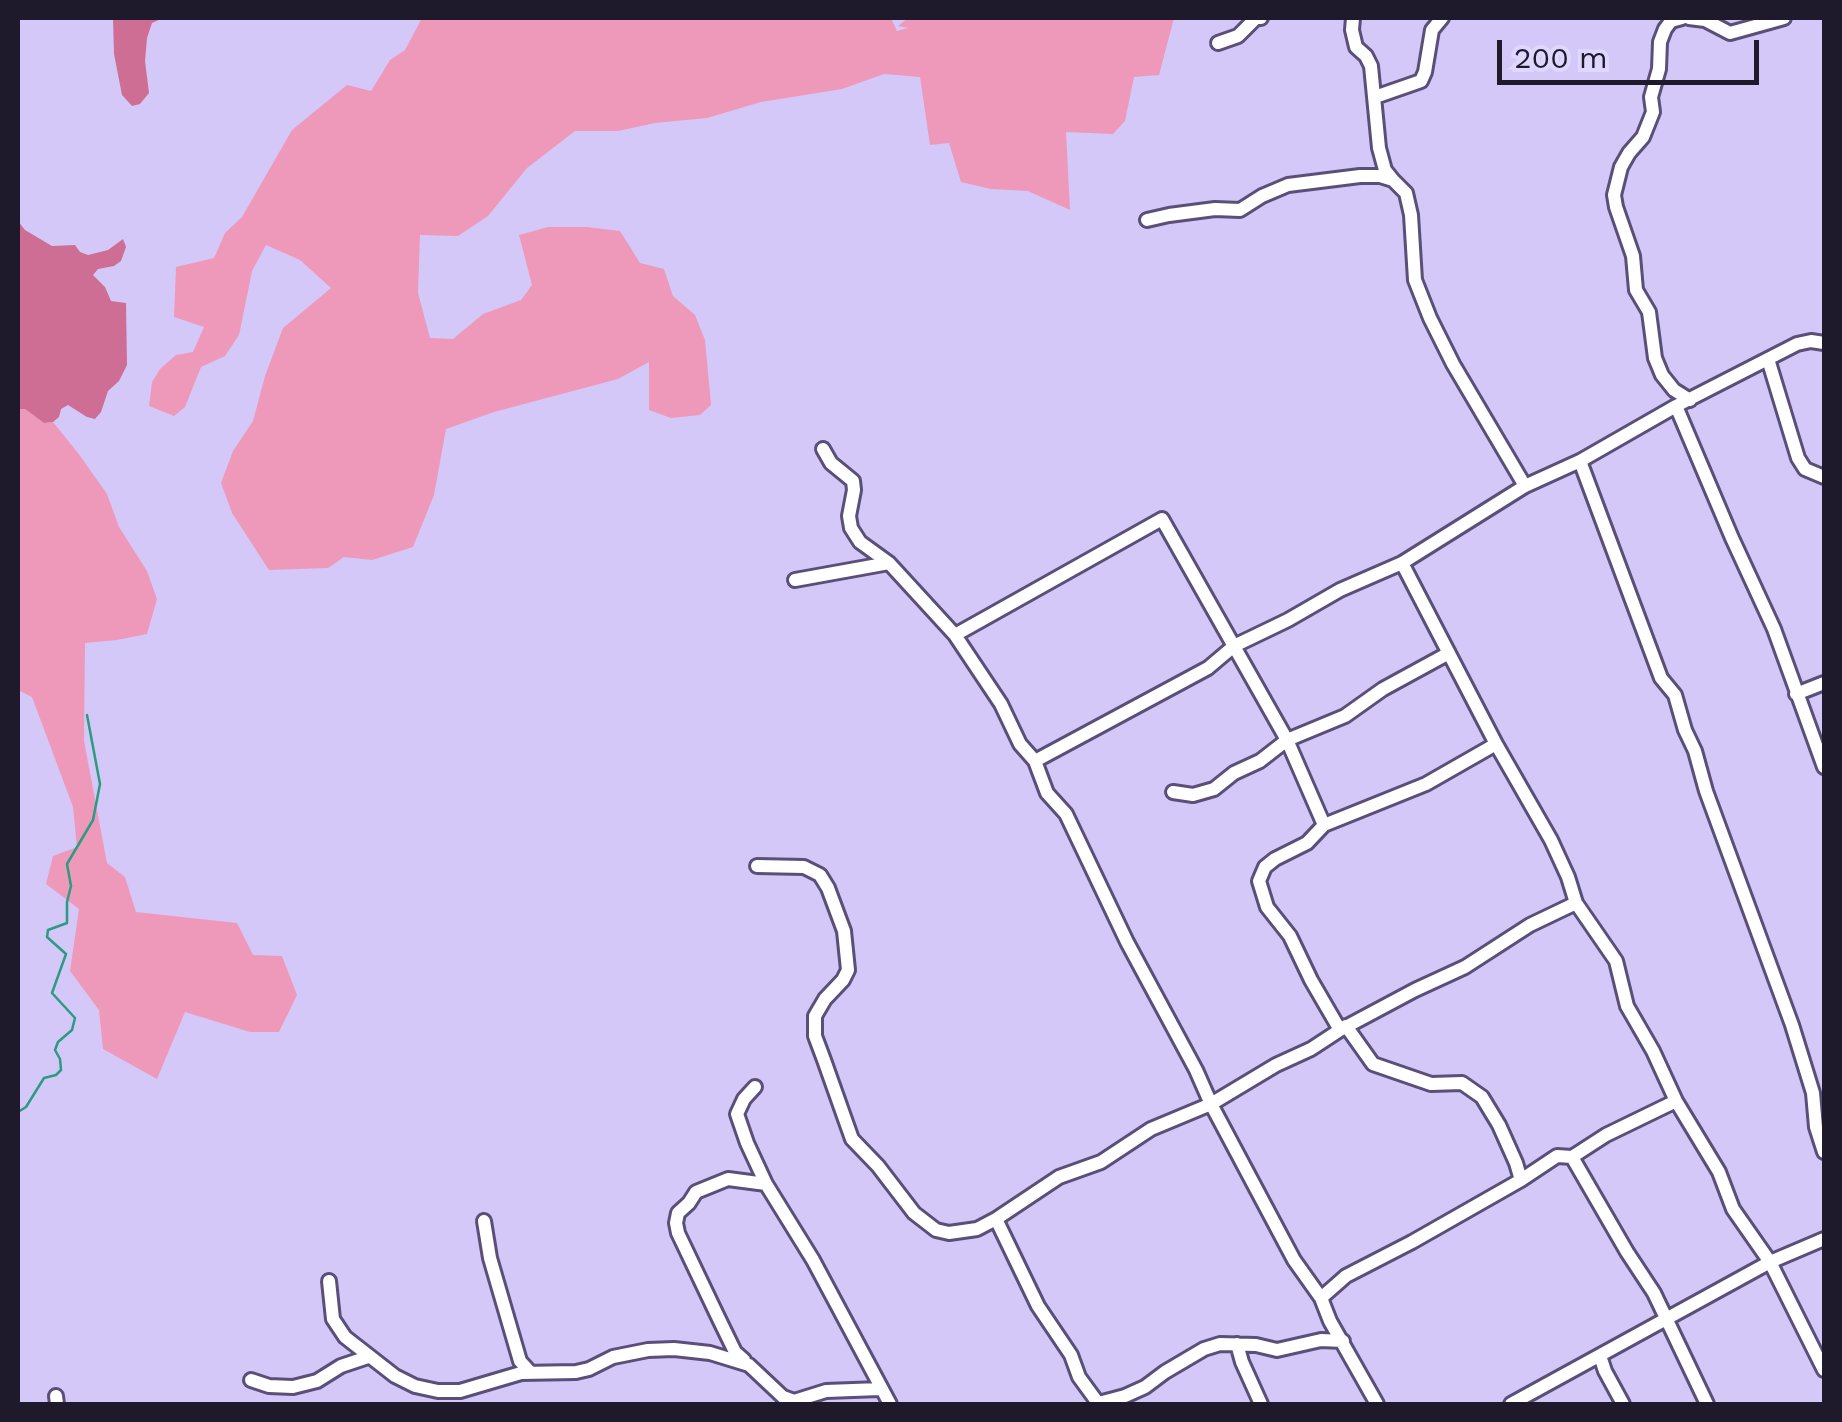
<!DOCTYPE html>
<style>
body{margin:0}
#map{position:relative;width:1842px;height:1422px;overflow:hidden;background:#d3c8f8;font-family:"Work Sans",sans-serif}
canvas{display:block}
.frame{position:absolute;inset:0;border:20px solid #1e1a2b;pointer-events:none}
.scale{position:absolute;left:1497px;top:40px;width:262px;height:45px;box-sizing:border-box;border:5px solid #1e1a2b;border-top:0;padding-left:12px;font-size:30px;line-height:35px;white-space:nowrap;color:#1e1a2b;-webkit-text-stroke:8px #dfd7fe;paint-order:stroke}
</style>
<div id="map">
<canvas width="1842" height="1422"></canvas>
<div class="frame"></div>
<div class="scale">200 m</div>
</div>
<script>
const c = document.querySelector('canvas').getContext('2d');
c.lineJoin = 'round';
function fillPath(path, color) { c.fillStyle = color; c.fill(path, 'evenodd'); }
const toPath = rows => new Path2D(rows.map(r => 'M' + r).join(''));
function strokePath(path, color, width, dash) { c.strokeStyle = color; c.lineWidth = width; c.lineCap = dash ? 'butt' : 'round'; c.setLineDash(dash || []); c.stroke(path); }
const green = toPath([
 [422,18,891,18,897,31,908,28,898,26,908,18,1174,18,1159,75,1134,77,1125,121,1113,134,1066,132,1070,210,1028,191,991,189,961,182,949,143,930,145,920,77,884,74,842,89,761,102,707,118,655,123,618,131,575,131,527,168,488,216,458,236,420,235,418,293,430,338,453,339,483,314,521,300,532,285,519,235,548,227,587,227,620,231,640,263,664,269,673,296,695,315,705,340,711,405,700,415,671,418,649,410,649,362,618,379,494,412,446,429,434,495,413,547,372,560,344,557,328,568,269,570,232,513,221,483,233,451,253,421,265,376,283,328,331,288,300,260,266,245,252,271,239,335,225,356,201,367,185,407,174,416,149,406,152,382,160,369,176,355,193,352,204,327,174,317,176,267,214,258,225,233,242,217,292,130,347,85,371,91,390,60,405,50],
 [18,409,25,409,44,423,53,422,78,453,107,494,119,527,147,571,157,599,147,634,117,640,85,643,84,741,107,863,125,877,136,912,237,923,253,955,282,956,297,995,279,1032,250,1032,185,1012,157,1079,103,1049,99,1010,70,971,79,909,46,884,53,856,77,847,73,807,32,697,18,690]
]);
const forest = toPath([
 [113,18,163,18,152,23,147,38,145,61,149,93,140,104,132,106,122,95,114,54],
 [18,221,25,230,52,246,75,245,80,252,88,255,108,250,123,239,126,247,121,261,114,266,98,269,93,275,105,287,111,301,126,303,127,365,119,381,108,391,101,412,95,419,87,417,68,405,61,409,59,417,53,422,44,423,25,409,18,409]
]);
const stream = toPath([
 [18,1112,26,1107,44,1078,56,1075,61,1070,60,1059,55,1050,58,1042,72,1030,75,1018,52,993,66,954,47,937,48,930,67,923,67,902,71,886,67,864,93,820,100,784,87,715]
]);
const minor = toPath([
 [1353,18,1352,30,1356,47,1366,56,1371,66,1379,148,1385,170,1393,180],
 [1682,18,1671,21,1665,29,1660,42,1659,69,1651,97,1653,112,1643,137,1629,153,1621,167,1614,195,1616,207,1633,256,1636,290,1649,312,1655,358,1662,375,1674,390,1690,400],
 [1689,18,1705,20,1730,33,1784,18],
 [1218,43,1238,36,1256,18,1261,18],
 [1375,97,1421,81,1425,72,1432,30,1442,18],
 [1147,220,1169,215,1215,209,1240,210,1262,196,1288,185,1360,176,1380,176,1393,180,1406,193,1411,215,1415,280,1430,318,1453,364,1525,486],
 [1768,359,1798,458,1805,469,1824,477],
 [1676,406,1732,538,1774,629,1824,767],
 [823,449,831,463,853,481,854,490,849,516,851,528,860,542,889,563,955,635,1001,704,1020,744,1035,761,1047,793,1066,814,1127,942,1196,1070,1211,1104,1294,1260,1321,1298,1330,1321,1377,1404],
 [1580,461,1661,678,1675,695,1685,730,1695,751,1706,791,1792,1025,1813,1093,1816,1127,1824,1152],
 [1402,563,1496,744,1551,840,1568,877,1576,903,1616,961,1627,1006,1653,1051,1676,1101,1719,1172,1733,1209,1770,1262,1824,1370],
 [795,580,889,563],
 [955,635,1162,519,1287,740,1324,825,1426,784,1496,744],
 [1796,694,1824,683],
 [1035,761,1208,668,1234,646,1288,620,1340,590,1402,563,1525,486,1580,461,1676,406,1797,344,1811,341,1824,343],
 [1173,792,1193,795,1214,789,1234,773,1260,761,1287,740,1345,716,1383,689,1449,653],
 [1324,825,1307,843,1275,859,1265,867,1259,881,1267,907,1290,936,1311,980,1340,1030],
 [757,866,804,867,820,875,828,888,844,931,848,970,843,980,825,999,815,1016,815,1036,824,1060,852,1139,878,1166,914,1213,936,1230,949,1233,977,1229,996,1219,1059,1177,1101,1162,1151,1129,1211,1104,1276,1065,1311,1049,1340,1030,1415,990,1465,967,1530,925,1576,903],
 [1346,1026,1373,1064,1431,1084,1462,1083,1482,1097,1499,1125,1516,1163,1521,1180],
 [755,1087,744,1099,737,1114,747,1143,766,1184,813,1260,890,1404],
 [1572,1157,1627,1252,1654,1293,1707,1404],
 [996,1219,1038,1306,1071,1355,1079,1377,1098,1403],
 [484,1221,490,1258,520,1361,531,1373],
 [329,1281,333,1319,345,1337,395,1376,415,1386,438,1391,460,1391,521,1373,576,1372,589,1369,613,1357,648,1350,674,1349,710,1353,749,1365,783,1397,794,1401,826,1391,880,1389],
 [1321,1298,1346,1276,1412,1242,1521,1180,1557,1156,1572,1157,1606,1135,1676,1101],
 [1237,1344,1242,1362,1261,1404],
 [1600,1356,1605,1371,1623,1404],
 [744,1360,735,1352,718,1317,678,1233,676,1223,678,1213,689,1203,696,1192,728,1179,766,1184],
 [251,1380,269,1386,293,1387,317,1381,341,1366,368,1357],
 [56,1396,57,1404],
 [1095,1404,1125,1396,1145,1387,1165,1372,1204,1349,1220,1344,1256,1345,1277,1350,1321,1340,1343,1341],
 [1511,1404,1770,1262,1824,1239]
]);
fillPath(green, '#ef99ba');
fillPath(forest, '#ce6e95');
strokePath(stream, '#2d9a82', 2.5);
strokePath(minor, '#5a4f79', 18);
strokePath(minor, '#fff', 12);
</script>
